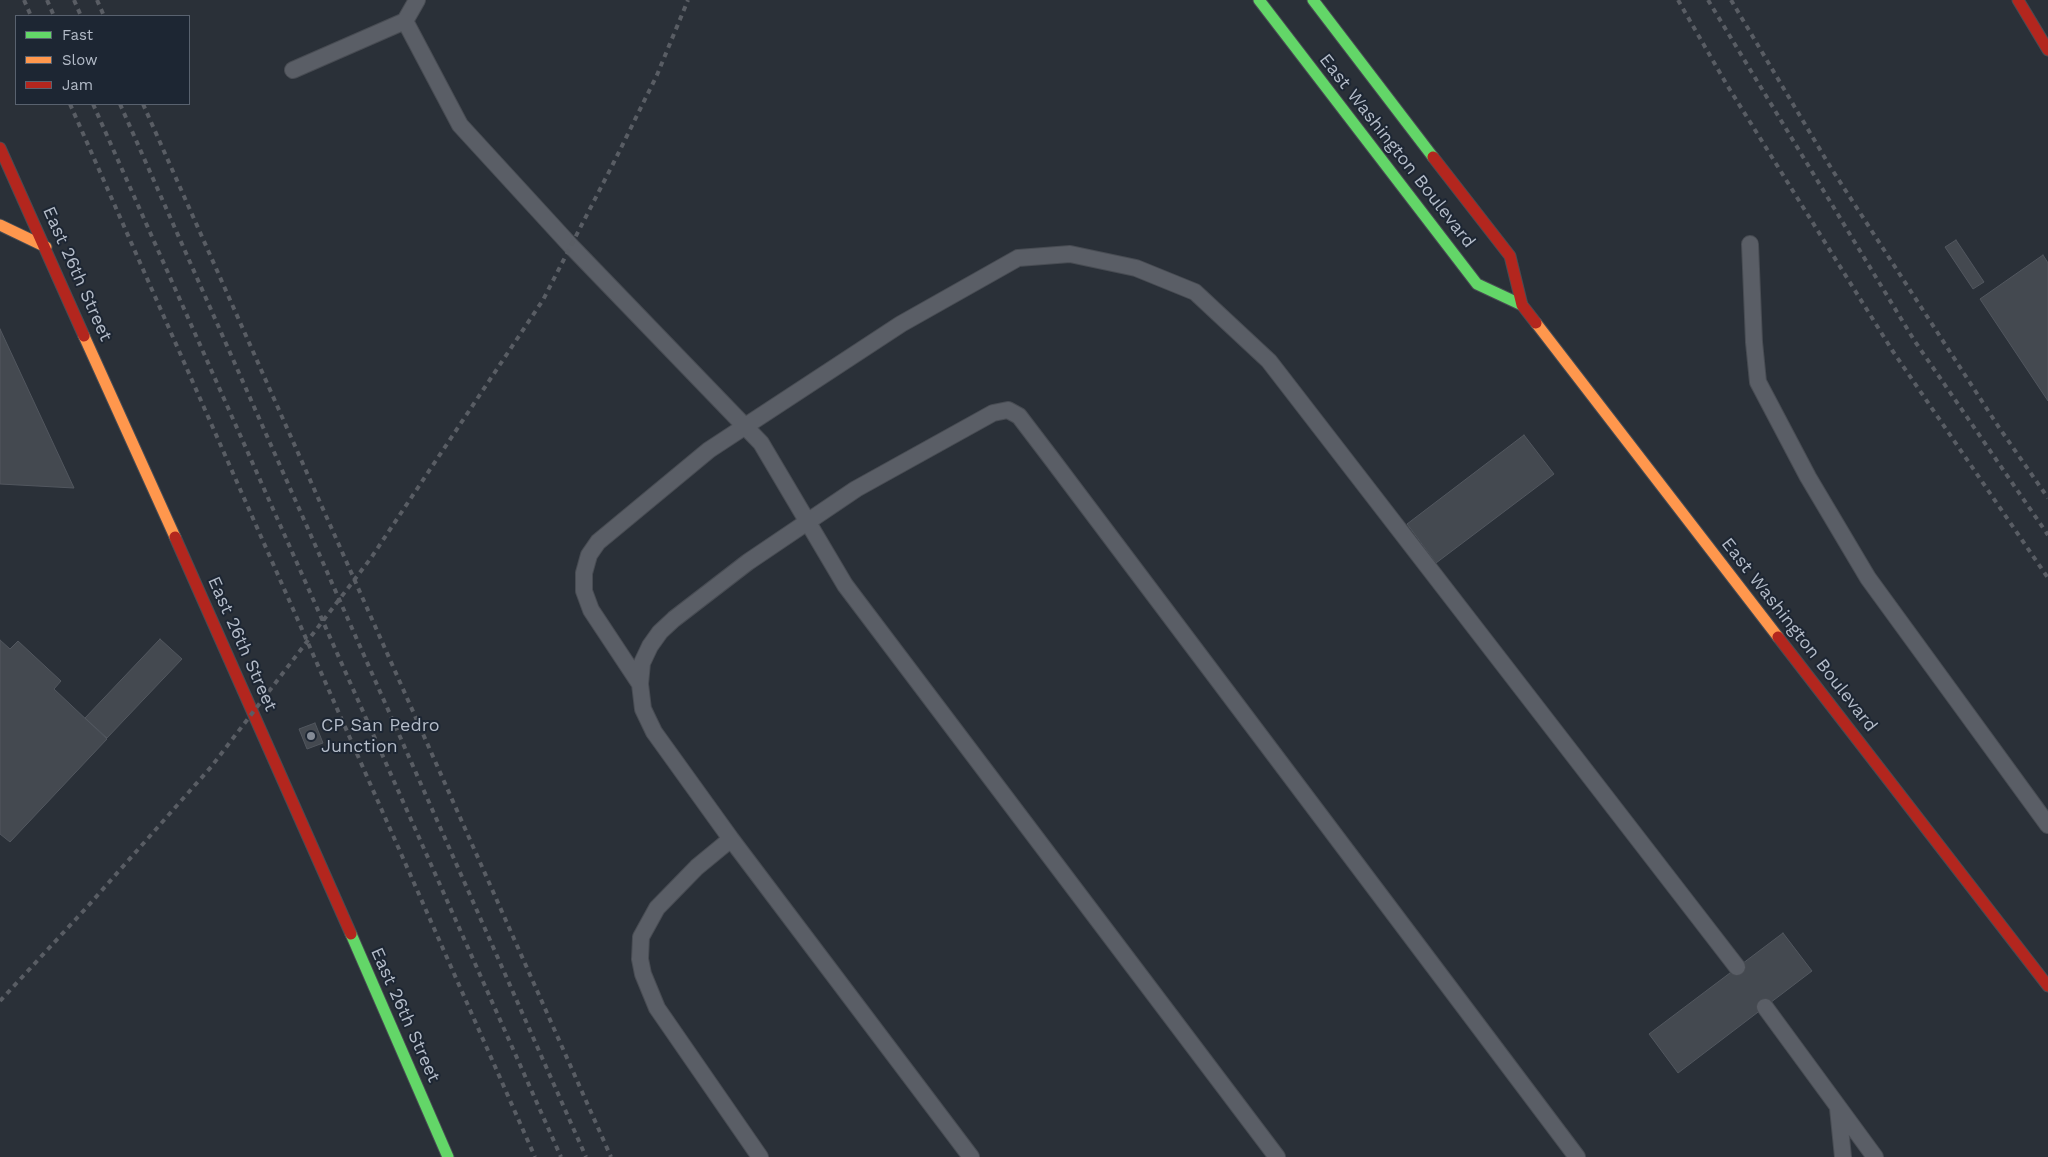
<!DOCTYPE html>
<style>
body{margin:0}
#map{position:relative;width:2048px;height:1157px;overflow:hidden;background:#2a3038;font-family:"Work Sans",sans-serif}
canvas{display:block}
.legend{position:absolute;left:15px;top:15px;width:175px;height:90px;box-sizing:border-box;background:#1d2633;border:1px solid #59626f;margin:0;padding:6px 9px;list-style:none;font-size:15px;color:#b4bcc9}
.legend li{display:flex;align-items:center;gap:10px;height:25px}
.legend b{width:25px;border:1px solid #59626f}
</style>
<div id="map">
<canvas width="2048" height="1157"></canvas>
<ul class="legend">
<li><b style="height:6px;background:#63d668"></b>Fast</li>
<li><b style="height:6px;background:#ff974d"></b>Slow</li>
<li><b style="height:6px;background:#b3261e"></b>Jam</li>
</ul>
</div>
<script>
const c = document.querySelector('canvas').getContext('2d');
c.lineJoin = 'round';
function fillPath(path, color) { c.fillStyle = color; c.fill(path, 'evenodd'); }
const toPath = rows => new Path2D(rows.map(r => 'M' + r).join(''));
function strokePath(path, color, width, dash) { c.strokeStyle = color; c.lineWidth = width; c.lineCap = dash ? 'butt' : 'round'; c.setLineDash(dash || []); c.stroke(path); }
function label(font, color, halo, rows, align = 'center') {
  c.font = font + ' "Work Sans",sans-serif'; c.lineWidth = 4; c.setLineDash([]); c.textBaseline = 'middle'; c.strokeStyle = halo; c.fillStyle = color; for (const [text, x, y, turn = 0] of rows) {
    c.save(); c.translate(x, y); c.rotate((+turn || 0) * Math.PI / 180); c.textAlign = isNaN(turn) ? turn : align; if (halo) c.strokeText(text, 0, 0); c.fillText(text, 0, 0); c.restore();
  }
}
const building = toPath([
 [1956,240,1984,282,1973,289,1945,247,1956,240],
 [2043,255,2048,263,2048,401,1980,299,2043,255],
 [0,329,74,488,0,484,0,329],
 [1524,435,1554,474,1436,563,1407,524,1524,435],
 [160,639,182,659,107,738,85,718,160,639],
 [0,640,10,649,18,641,61,681,54,689,107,739,10,842,0,834,0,640],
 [315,723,323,743,307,749,299,729,315,723],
 [1783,933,1812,971,1678,1073,1649,1034,1783,933]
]);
const lane = toPath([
 [405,21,460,125,571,246,761,443,845,585,1277,1157],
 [293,70,405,21,417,0],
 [1750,244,1754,342,1758,382,1808,477,1868,578,2048,825],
 [640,684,591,610,584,591,584,573,589,555,598,542,709,450,901,324,1018,258,1070,254,1136,268,1195,292,1269,361,1737,967],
 [731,839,697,867,657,908,641,937,640,959,643,974,657,1008,760,1157],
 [1765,1007,1875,1157],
 [1838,1108,1843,1157],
 [971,1157,731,839,654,732,643,709,640,684,642,663,650,646,660,632,674,619,748,562,856,489,993,413,1008,410,1019,416,1051,458,1577,1157]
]);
const fast = toPath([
 [1259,0,1477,284,1522,305],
 [1313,0,1433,157],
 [351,934,448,1157]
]);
const slow = toPath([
 [0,225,46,247],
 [1536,323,1778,637],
 [84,336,175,537]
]);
const jam = toPath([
 [2018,0,2048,50],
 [0,148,84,336],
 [1433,157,1510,256,1522,305,1536,323],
 [175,537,351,934],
 [1778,637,2048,986]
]);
const rail = toPath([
 [24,0,31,16],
 [47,0,54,16],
 [74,0,81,16],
 [97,0,104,16],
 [1678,0,1727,85,1892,350,2048,578],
 [1708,0,1914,340,2048,535],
 [1731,0,1831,168,1998,426,2048,498],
 [70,104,535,1157],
 [93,104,561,1157],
 [120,104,586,1157],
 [143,104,611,1157],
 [0,1001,88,906,211,767,371,558,543,300,613,164,657,75,688,0]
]);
const markers = [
 [311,736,5,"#848b96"]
];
const streetNames = [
 ["East Washington Boulevard",1397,151,52],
 ["East 26th Street",77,274,66],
 ["East Washington Boulevard",1799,635,52],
 ["East 26th Street",242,644,66],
 ["East 26th Street",405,1015,66]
];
const poiNames = [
 ["CP San Pedro",321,726],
 ["Junction",321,747]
];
fillPath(building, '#444950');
strokePath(building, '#52575f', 1);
strokePath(lane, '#484c53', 18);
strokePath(fast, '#484c53', 13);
strokePath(slow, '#484c53', 13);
strokePath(jam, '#484c53', 13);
strokePath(lane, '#5a5e66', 16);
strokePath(fast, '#63d668', 11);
strokePath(slow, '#ff974d', 11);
strokePath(jam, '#b3261e', 11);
strokePath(rail, '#595d64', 4, [5, 5]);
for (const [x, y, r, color] of markers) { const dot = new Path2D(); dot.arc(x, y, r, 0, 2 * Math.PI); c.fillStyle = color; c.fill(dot); strokePath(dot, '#1d2633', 2); }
label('18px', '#b4bcc9', '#1d2633', streetNames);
label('18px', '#b4bcc9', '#1d2633', poiNames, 'left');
</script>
